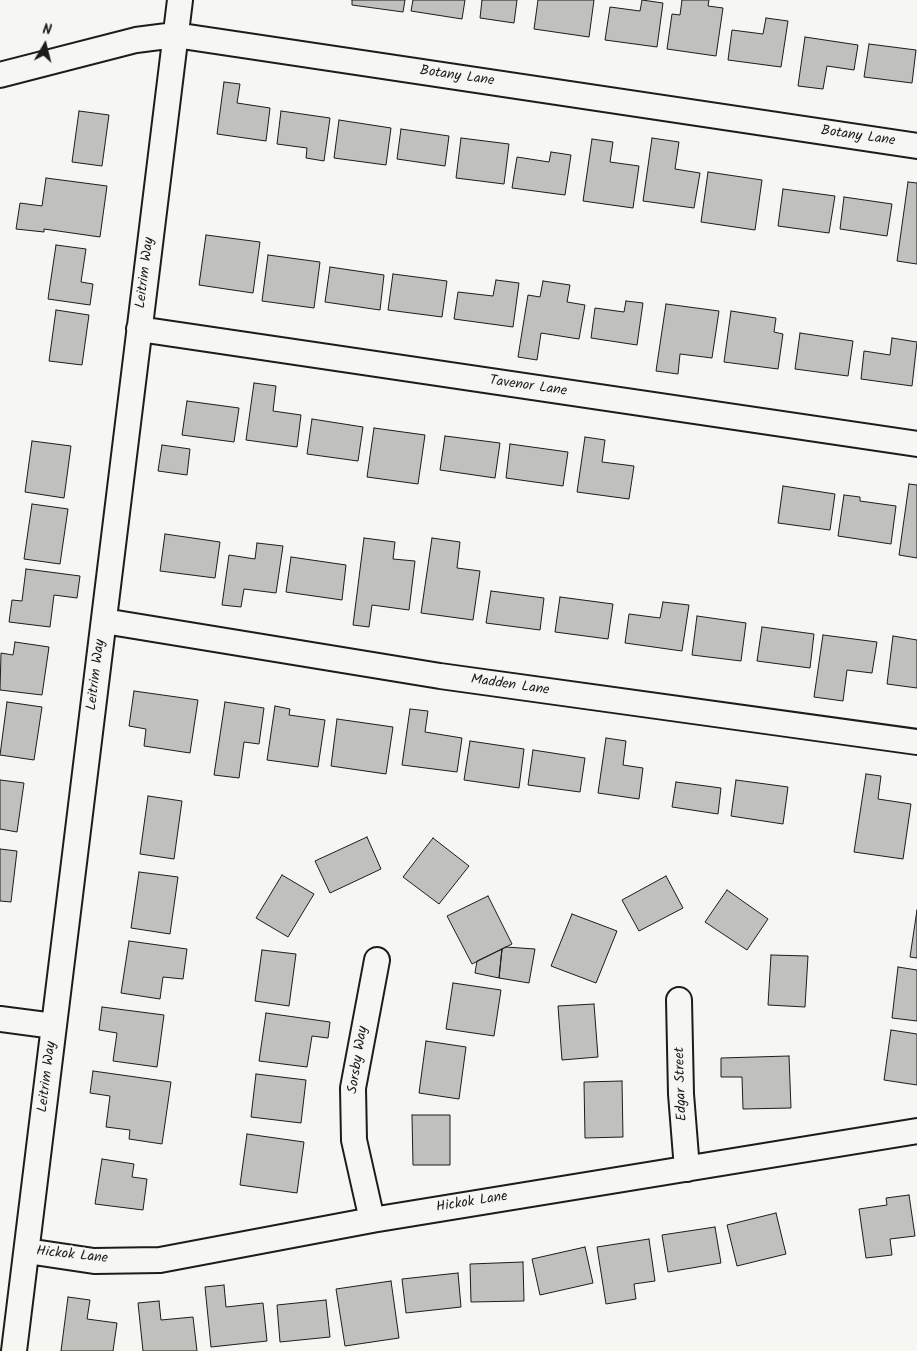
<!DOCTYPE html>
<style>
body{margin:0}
#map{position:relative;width:917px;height:1351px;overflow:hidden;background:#f6f6f2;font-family:Kalam,sans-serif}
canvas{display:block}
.north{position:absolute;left:20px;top:20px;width:50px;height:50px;-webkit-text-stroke:4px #f6f6f2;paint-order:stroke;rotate:8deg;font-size:14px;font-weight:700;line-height:20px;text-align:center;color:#1c1c1c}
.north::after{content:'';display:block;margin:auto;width:18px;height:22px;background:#1c1c1c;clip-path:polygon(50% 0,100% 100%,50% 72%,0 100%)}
</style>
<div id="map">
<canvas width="917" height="1351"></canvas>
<div class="north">N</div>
</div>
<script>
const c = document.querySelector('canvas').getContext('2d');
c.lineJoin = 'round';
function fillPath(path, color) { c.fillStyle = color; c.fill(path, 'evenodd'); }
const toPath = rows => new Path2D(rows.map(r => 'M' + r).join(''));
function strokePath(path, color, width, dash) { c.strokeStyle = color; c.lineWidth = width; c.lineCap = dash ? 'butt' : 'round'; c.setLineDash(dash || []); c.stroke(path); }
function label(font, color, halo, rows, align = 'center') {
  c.font = font + ' Kalam,sans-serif'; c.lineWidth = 4; c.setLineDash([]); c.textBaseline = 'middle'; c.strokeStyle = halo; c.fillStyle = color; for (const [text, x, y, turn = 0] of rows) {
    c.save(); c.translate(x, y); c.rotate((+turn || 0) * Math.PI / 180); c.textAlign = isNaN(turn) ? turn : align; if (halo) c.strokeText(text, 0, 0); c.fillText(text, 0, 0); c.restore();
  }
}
const building = toPath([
 [352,0,405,0,403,12,352,5,352,0],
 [413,0,465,0,462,19,411,11,413,0],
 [482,0,517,0,514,23,480,18,482,0],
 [538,0,594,0,589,37,534,29,538,0],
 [642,0,663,3,657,47,605,40,610,7,640,11,642,0],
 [682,0,709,0,708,6,723,8,716,56,667,49,672,14,680,15,682,0],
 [766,18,788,21,781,67,728,60,732,30,763,34,766,18],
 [805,37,858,45,854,70,827,66,823,89,798,86,805,37],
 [869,44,916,50,912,83,864,77,869,44],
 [224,82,240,84,237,103,270,108,266,141,217,134,224,82],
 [79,111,109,115,102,166,72,162,79,111],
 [281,111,330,118,324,161,306,158,307,148,277,144,281,111],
 [339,120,391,128,386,165,334,158,339,120],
 [401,129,449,136,445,166,397,159,401,129],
 [461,138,509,144,504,184,456,178,461,138],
 [652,138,679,142,675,169,700,173,694,208,643,201,652,138],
 [592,139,613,142,610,162,639,166,633,208,583,201,592,139],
 [551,152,571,155,565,195,512,188,517,157,549,162,551,152],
 [708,172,762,180,755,230,701,222,708,172],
 [46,178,107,186,100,237,44,229,44,232,16,229,20,203,42,206,46,178],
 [908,182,917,183,917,264,897,261,908,182],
 [783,189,835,196,829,233,778,226,783,189],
 [844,197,892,204,887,236,840,229,844,197],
 [206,235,260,242,253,293,199,285,206,235],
 [56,245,86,249,81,282,93,284,90,305,48,299,56,245],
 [268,255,320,262,314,308,262,301,268,255],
 [330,267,384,275,380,310,325,302,330,267],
 [393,274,447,281,442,317,388,310,393,274],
 [496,280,519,283,513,327,454,319,458,292,493,296,496,280],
 [543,281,570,285,567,302,585,305,579,339,541,333,537,360,518,357,528,295,540,297,543,281],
 [626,301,643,303,637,345,591,338,595,308,624,312,626,301],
 [666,304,719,311,712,358,680,354,678,374,656,371,666,304],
 [56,310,89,315,82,365,49,361,56,310],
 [731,311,776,318,774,332,783,334,778,369,724,362,731,311],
 [800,333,853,341,848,376,795,369,800,333],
 [892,338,917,342,912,386,861,379,864,351,890,355,892,338],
 [254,383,276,386,273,411,301,415,297,447,246,440,254,383],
 [187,401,239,408,234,442,182,435,187,401],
 [312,419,363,427,358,461,307,454,312,419],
 [374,428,425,435,418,484,367,477,374,428],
 [445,436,500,443,495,478,440,470,445,436],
 [585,437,605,440,602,462,634,466,629,499,577,492,585,437],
 [32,441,71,446,64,498,25,492,32,441],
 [510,444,568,452,563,486,506,478,510,444],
 [162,445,190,449,187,475,158,471,162,445],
 [909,484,917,485,917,558,899,555,909,484],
 [783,486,835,494,830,530,778,523,783,486],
 [844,495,860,497,860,501,896,506,891,544,838,536,844,495],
 [32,504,68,509,60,564,24,559,32,504],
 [165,534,220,542,215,578,160,571,165,534],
 [364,538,395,542,393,559,415,561,409,610,372,605,369,627,353,625,364,538],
 [432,538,460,542,457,568,480,571,473,620,421,613,432,538],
 [257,543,283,546,276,593,244,589,241,607,222,605,229,555,255,559,257,543],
 [291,557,346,565,342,600,286,592,291,557],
 [26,569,80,576,77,598,54,595,50,627,9,622,12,600,22,601,26,569],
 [491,591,544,598,540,630,486,623,491,591],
 [560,597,613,604,608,639,555,632,560,597],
 [663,602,689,605,682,651,625,643,629,614,660,618,663,602],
 [697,616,746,623,741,661,692,655,697,616],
 [762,627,814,634,810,668,757,661,762,627],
 [823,635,877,642,872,673,847,670,843,701,814,697,823,635],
 [893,636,917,640,917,688,887,684,893,636],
 [15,642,49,647,42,695,0,690,1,653,13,655,15,642],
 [134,691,198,700,190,753,144,746,146,729,129,726,134,691],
 [7,702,42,707,34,760,0,755,7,702],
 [225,702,264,708,259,744,244,742,239,778,214,775,225,702],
 [275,706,290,709,289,715,325,720,318,767,267,760,275,706],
 [410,709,428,711,425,732,462,738,457,772,402,765,410,709],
 [337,719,393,727,386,774,331,766,337,719],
 [606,738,626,741,623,765,643,768,639,799,598,793,606,738],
 [470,741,524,749,519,788,464,780,470,741],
 [533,750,585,758,580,792,528,785,533,750],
 [866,774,881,776,878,799,911,804,903,859,854,852,866,774],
 [0,780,24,783,17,832,0,829,0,780],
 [736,780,788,787,783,824,731,816,736,780],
 [676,782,721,788,718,814,672,807,676,782],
 [148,796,182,801,174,859,140,854,148,796],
 [367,837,381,869,330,893,315,861,367,837],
 [433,838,469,866,439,904,403,877,433,838],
 [0,849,17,851,11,902,0,901,0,849],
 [139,872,178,877,170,934,131,928,139,872],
 [282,875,314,894,288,937,256,918,282,875],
 [666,876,683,908,639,931,622,900,666,876],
 [727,890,768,919,747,950,705,922,727,890],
 [488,896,512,944,472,964,447,916,488,896],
 [917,910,917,958,910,957,917,910],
 [572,914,617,931,596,983,551,966,572,914],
 [129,941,187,949,183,979,163,977,160,999,121,993,129,941],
 [506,947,535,949,529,983,499,978,502,949,506,947],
 [502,949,499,978,475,973,477,961,502,949],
 [262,950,296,954,289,1006,255,1001,262,950],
 [771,955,808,956,805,1007,768,1005,771,955],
 [898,967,917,970,917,1021,892,1018,898,967],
 [453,983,501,990,494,1036,446,1029,453,983],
 [594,1004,598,1057,562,1060,558,1006,594,1004],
 [102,1007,164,1015,157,1067,113,1061,117,1033,99,1030,102,1007],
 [266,1013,330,1022,328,1038,312,1036,307,1067,259,1061,266,1013],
 [891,1030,917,1034,917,1085,884,1080,891,1030],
 [426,1041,466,1047,459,1099,419,1093,426,1041],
 [789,1056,791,1108,743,1109,742,1077,721,1077,721,1058,789,1056],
 [93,1071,171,1082,162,1144,129,1139,130,1130,106,1127,110,1096,90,1093,93,1071],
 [256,1074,306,1080,301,1123,251,1117,256,1074],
 [622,1081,623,1137,585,1138,584,1082,622,1081],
 [412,1115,450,1115,450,1165,413,1165,412,1115],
 [247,1134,304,1142,297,1193,240,1185,247,1134],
 [102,1159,134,1164,132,1177,147,1179,143,1210,95,1204,102,1159],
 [909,1195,915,1236,890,1239,892,1255,866,1258,859,1209,887,1205,886,1198,909,1195],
 [776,1213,786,1254,737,1266,727,1225,776,1213],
 [715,1227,721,1263,668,1272,662,1235,715,1227],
 [649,1239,655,1281,634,1284,636,1299,606,1304,597,1247,649,1239],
 [585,1247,593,1283,540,1295,532,1259,585,1247],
 [523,1262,524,1301,471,1302,470,1264,523,1262],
 [458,1273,461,1307,406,1313,402,1279,458,1273],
 [391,1281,399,1338,345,1346,336,1289,391,1281],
 [224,1285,226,1307,263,1303,267,1341,211,1347,205,1287,224,1285],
 [68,1297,90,1300,87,1319,117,1323,113,1351,61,1351,68,1297],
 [326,1300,330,1337,280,1342,277,1305,326,1300],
 [159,1301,161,1320,193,1317,197,1351,143,1351,138,1303,159,1301]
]);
const minor = toPath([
 [0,75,136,40,175,35,917,146],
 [139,329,917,444],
 [104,621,440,676,917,742],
 [679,1000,681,1094,687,1169],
 [0,1019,54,1026],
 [372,1220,354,1140,353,1088,377,960],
 [27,1251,94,1261,160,1260,372,1220,917,1131],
 [14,1351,180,0]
]);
const streetNames = [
 ["Botany Lane",457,77,8],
 ["Botany Lane",858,137,8],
 ["Leitrim Way",146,273,-83],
 ["Tavenor Lane",528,387,8],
 ["Leitrim Way",97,675,-83],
 ["Madden Lane",510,686,8],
 ["Sorsby Way",359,1060,-81],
 ["Leitrim Way",48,1077,-83],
 ["Edgar Street",682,1084,-92],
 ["Hickok Lane",472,1203,-9],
 ["Hickok Lane",72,1256,6]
];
fillPath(building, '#c0c0bd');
strokePath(building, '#1c1c1c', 1);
strokePath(minor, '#1c1c1c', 28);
strokePath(minor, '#f6f6f2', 24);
label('14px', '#1c1c1c', '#f6f6f2', streetNames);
</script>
